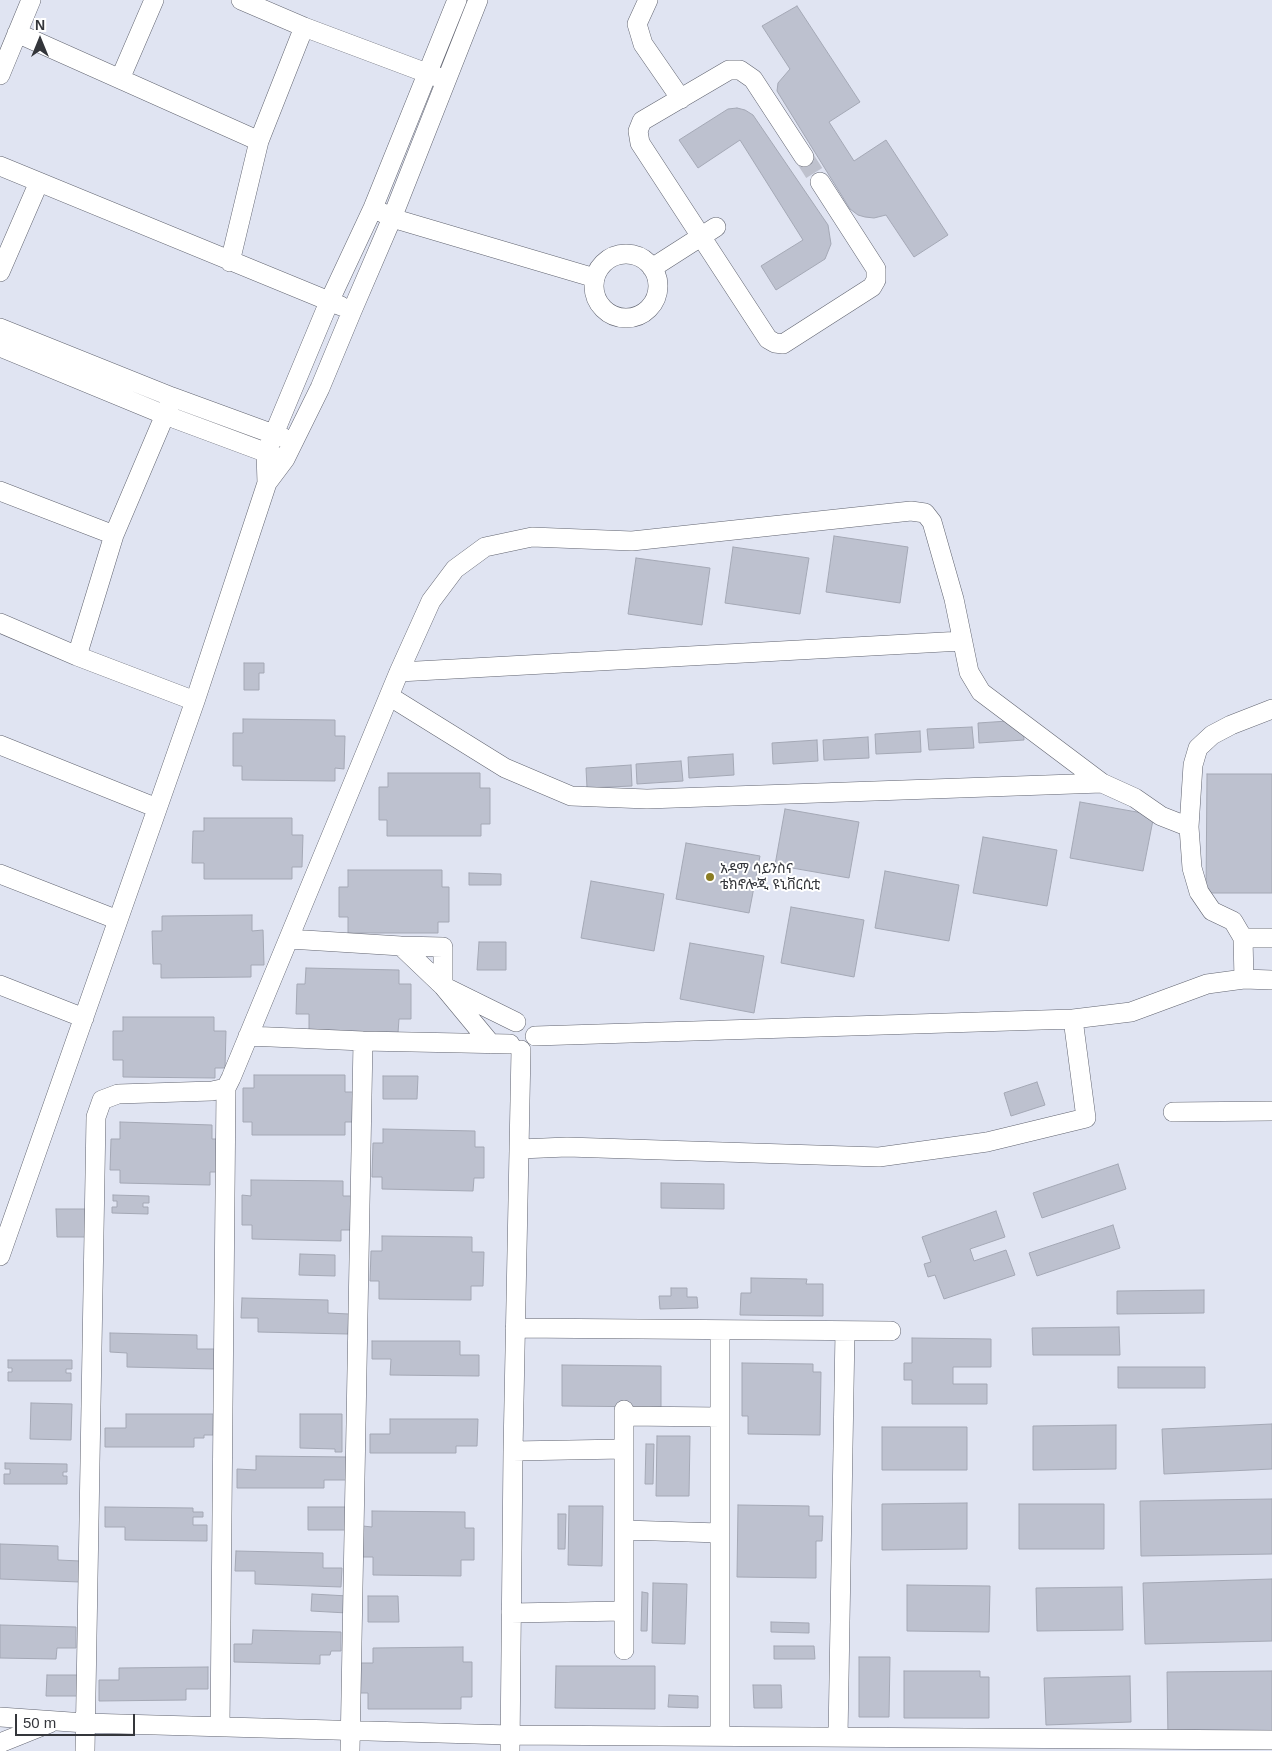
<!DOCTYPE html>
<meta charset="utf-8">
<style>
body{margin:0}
#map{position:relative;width:1272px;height:1751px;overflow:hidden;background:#e0e4f2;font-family:Arial,sans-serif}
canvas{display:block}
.north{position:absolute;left:15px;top:15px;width:50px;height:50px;-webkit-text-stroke:4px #fff;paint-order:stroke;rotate:0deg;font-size:14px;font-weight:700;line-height:20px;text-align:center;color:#34363b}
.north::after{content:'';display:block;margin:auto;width:18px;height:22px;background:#34363b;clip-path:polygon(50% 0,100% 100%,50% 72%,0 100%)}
.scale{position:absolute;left:15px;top:1714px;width:120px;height:22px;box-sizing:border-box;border:2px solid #34363b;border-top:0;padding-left:6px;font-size:15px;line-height:18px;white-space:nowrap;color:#34363b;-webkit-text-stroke:4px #fff;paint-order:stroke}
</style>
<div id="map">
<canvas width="1272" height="1751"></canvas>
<div class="north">N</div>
<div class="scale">50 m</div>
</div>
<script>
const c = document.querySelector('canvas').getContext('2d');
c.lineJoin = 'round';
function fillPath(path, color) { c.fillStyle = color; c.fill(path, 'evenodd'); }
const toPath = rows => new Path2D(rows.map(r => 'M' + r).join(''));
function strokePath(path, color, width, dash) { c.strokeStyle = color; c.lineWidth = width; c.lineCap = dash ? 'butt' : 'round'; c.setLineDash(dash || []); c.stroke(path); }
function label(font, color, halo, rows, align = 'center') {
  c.font = font + ' Arial,"Noto Sans Ethiopic",sans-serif'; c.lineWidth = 4; c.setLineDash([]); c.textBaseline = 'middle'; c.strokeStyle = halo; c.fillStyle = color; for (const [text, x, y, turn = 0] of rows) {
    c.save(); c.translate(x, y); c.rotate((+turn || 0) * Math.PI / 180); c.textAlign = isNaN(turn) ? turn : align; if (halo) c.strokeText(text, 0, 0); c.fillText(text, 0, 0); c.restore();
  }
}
const building = toPath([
 [797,6,860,102,829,122,854,161,886,140,948,235,914,257,886,215,874,218,865,217,858,215,850,209,777,91,778,83,790,69,762,26,797,6],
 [737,108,745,110,753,115,828,225,831,244,825,259,776,290,761,266,803,240,740,140,698,168,679,140,728,109,737,108],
 [834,536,908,547,900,603,826,592,834,536],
 [733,547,809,558,800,614,725,603,733,547],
 [636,558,710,568,702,625,628,614,636,558],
 [244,663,264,663,264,673,259,673,259,690,244,690,244,663],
 [243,719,335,720,335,736,345,736,344,769,335,768,335,781,242,780,242,766,233,766,233,733,243,733,243,719],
 [1023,720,1024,740,979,743,978,723,1023,720],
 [972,727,974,748,929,750,927,729,972,727],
 [920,731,921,752,876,754,875,734,920,731],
 [868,737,869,758,824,760,823,740,868,737],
 [817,740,818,761,773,764,772,743,817,740],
 [733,754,734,775,689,778,688,757,733,754],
 [681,761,683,781,637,784,636,764,681,761],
 [631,765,632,786,587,788,586,768,631,765],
 [388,773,480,773,480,788,490,788,490,824,481,824,481,836,387,836,387,820,379,820,379,787,388,787,388,773],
 [1207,774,1272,774,1272,893,1206,893,1207,774],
 [1080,802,1154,815,1143,871,1070,858,1080,802],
 [785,809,859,822,849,878,775,865,785,809],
 [204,818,292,818,292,835,303,835,302,867,292,867,292,879,204,879,204,863,192,863,193,831,204,831,204,818],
 [983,837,1057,850,1047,906,973,893,983,837],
 [686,843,760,856,749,913,676,899,686,843],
 [348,870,442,870,442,887,449,887,449,922,438,922,438,933,348,933,348,917,339,917,339,887,348,887,348,870],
 [885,871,959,885,949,941,875,928,885,871],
 [469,873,501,874,501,885,469,885,469,873],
 [591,881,664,894,654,951,581,938,591,881],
 [791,907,864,920,854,977,781,963,791,907],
 [252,915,252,931,263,930,264,965,251,965,251,977,161,978,161,964,153,964,152,931,162,931,162,916,252,915],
 [479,942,506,942,506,970,477,970,479,942],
 [690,943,764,956,754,1013,680,999,690,943],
 [306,968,399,970,399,984,411,984,411,1019,399,1019,398,1033,309,1031,309,1014,296,1014,297,984,305,984,306,968],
 [123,1017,214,1017,214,1031,226,1031,225,1068,215,1068,215,1078,123,1077,123,1060,113,1060,113,1031,123,1031,123,1017],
 [254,1075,345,1075,345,1092,355,1092,355,1122,345,1122,345,1135,252,1135,252,1122,243,1122,243,1088,254,1088,254,1075],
 [383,1076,418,1076,417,1099,383,1099,383,1076],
 [1037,1082,1045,1105,1011,1116,1004,1093,1037,1082],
 [120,1122,212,1125,212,1139,222,1139,221,1172,210,1172,210,1185,120,1183,120,1170,110,1170,111,1139,120,1139,120,1122],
 [383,1129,475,1131,475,1147,484,1147,484,1178,474,1178,473,1191,382,1189,382,1177,372,1177,373,1143,383,1143,383,1129],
 [1118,1164,1126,1189,1042,1218,1033,1193,1118,1164],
 [251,1180,343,1181,343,1196,353,1196,353,1230,341,1230,341,1241,252,1239,252,1225,242,1225,242,1195,251,1196,251,1180],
 [661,1183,724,1184,724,1209,661,1208,661,1183],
 [113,1195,149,1196,149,1203,143,1203,143,1207,148,1207,148,1214,112,1213,112,1207,117,1207,117,1201,113,1201,113,1195],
 [56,1209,85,1209,85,1237,57,1237,56,1209],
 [996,1211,1005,1237,970,1249,974,1261,1006,1250,1015,1275,944,1299,935,1275,928,1277,924,1264,931,1262,922,1237,996,1211],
 [1113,1225,1120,1248,1037,1276,1029,1253,1113,1225],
 [382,1236,472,1237,472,1252,484,1252,483,1286,471,1286,471,1300,379,1299,379,1281,370,1281,371,1251,382,1251,382,1236],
 [300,1254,335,1255,335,1276,299,1275,300,1254],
 [751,1278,807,1279,806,1284,823,1284,823,1316,740,1315,741,1293,751,1293,751,1278],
 [671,1288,687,1288,687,1297,697,1297,698,1308,660,1309,659,1296,671,1296,671,1288],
 [1204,1290,1204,1313,1117,1314,1117,1291,1204,1290],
 [242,1298,328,1300,328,1313,349,1314,348,1334,258,1332,258,1318,241,1318,242,1298],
 [1119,1327,1120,1355,1033,1355,1032,1328,1119,1327],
 [110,1333,197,1335,197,1349,216,1349,216,1369,127,1367,127,1353,110,1352,110,1333],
 [912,1338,991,1339,991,1367,953,1367,953,1384,987,1384,987,1404,912,1404,912,1380,904,1380,904,1363,912,1363,912,1338],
 [372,1341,460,1341,460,1355,479,1355,479,1376,390,1375,391,1359,372,1359,372,1341],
 [8,1360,72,1360,72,1369,66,1369,66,1373,71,1373,71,1381,8,1381,8,1372,12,1372,12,1368,8,1368,8,1360],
 [742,1363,813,1364,813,1372,821,1372,820,1435,748,1434,748,1416,742,1416,742,1363],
 [562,1365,661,1366,661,1407,562,1406,562,1365],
 [1118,1367,1205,1367,1205,1388,1118,1388,1118,1367],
 [31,1403,72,1404,71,1440,30,1439,31,1403],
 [126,1414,213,1414,213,1435,204,1435,204,1438,194,1438,194,1447,105,1447,105,1428,126,1428,126,1414],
 [300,1414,342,1414,342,1452,335,1452,335,1449,300,1448,300,1414],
 [390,1419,478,1419,477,1446,456,1446,456,1453,370,1453,370,1434,390,1434,390,1419],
 [1272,1424,1272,1469,1164,1474,1162,1429,1272,1424],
 [1116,1425,1116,1469,1033,1470,1033,1426,1116,1425],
 [882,1427,967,1427,967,1470,882,1470,882,1427],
 [657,1436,690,1436,689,1496,656,1496,657,1436],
 [646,1444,654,1444,653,1484,645,1484,646,1444],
 [256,1456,348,1457,347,1480,324,1480,324,1488,237,1488,237,1469,256,1470,256,1456],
 [5,1463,67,1464,67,1472,63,1472,63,1476,67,1476,67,1484,4,1484,4,1474,10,1474,10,1469,5,1469,5,1463],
 [1272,1499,1272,1554,1141,1556,1140,1501,1272,1499],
 [967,1503,967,1549,882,1550,882,1504,967,1503],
 [1019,1504,1104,1504,1104,1549,1019,1549,1019,1504],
 [738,1505,809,1506,809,1516,823,1516,822,1541,816,1541,816,1578,737,1577,738,1505],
 [569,1506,603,1506,602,1566,568,1565,569,1506],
 [105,1507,193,1508,193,1512,203,1512,203,1517,193,1517,193,1525,207,1525,207,1541,125,1540,125,1527,105,1527,105,1507],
 [308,1507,346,1507,345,1530,308,1530,308,1507],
 [372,1511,465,1512,465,1528,474,1528,474,1560,461,1560,461,1576,373,1575,373,1557,363,1557,363,1526,372,1527,372,1511],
 [558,1514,566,1514,565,1549,558,1549,558,1514],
 [0,1544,58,1546,58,1560,80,1561,80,1582,0,1579,0,1544],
 [236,1551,323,1553,323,1568,342,1568,341,1587,255,1584,255,1571,235,1571,236,1551],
 [1272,1579,1272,1641,1145,1644,1143,1583,1272,1579],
 [653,1583,687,1584,685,1644,652,1643,653,1583],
 [907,1585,990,1586,989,1632,907,1631,907,1585],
 [1122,1587,1123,1630,1037,1631,1036,1588,1122,1587],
 [642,1592,648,1593,647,1631,641,1631,642,1592],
 [312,1594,348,1596,347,1613,311,1611,312,1594],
 [368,1596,398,1596,399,1622,368,1622,368,1596],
 [771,1622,809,1623,809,1633,771,1632,771,1622],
 [0,1625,76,1627,76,1648,57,1648,56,1659,0,1658,0,1625],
 [253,1630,341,1632,341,1651,331,1651,330,1655,320,1655,320,1664,234,1662,234,1644,252,1644,253,1630],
 [774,1646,814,1646,815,1659,774,1659,774,1646],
 [463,1647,463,1662,472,1662,472,1697,461,1697,461,1709,368,1709,368,1693,360,1693,360,1663,373,1663,373,1648,463,1647],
 [859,1657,890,1657,889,1717,859,1717,859,1657],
 [556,1666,655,1666,655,1709,555,1708,556,1666],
 [208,1667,208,1689,186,1689,186,1700,99,1701,99,1680,119,1680,119,1668,208,1667],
 [904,1671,980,1671,980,1677,989,1677,989,1718,904,1718,904,1671],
 [1272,1671,1272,1737,1168,1738,1167,1672,1272,1671],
 [47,1675,81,1675,81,1696,46,1696,47,1675],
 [1130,1676,1131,1722,1046,1725,1044,1678,1130,1676],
 [753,1685,781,1685,782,1708,754,1708,753,1685],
 [669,1695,698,1696,698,1708,668,1707,669,1695]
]);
const minorTunnel = toPath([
 [804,157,820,182]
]);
const minor = toPath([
 [241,0,304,27,440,78],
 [648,0,637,24,643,44,681,99],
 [17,33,259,141],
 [0,75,31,0],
 [120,79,154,0],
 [804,157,753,79,740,70,729,70,642,121,638,131,640,143,768,339,775,343,783,344,872,287,876,280,876,269,820,182],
 [0,166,341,306],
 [381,212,392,218,595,278],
 '594 286a32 32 0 1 1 64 0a32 32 0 1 1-64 0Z',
 [230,262,259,141,304,27],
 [652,268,716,227],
 [0,272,39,182],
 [0,328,172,397,284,438],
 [0,347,165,415,278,457],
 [267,483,266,453,329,302,373,208,457,0],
 [0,491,114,535],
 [0,623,77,656,195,701],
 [77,656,114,535,170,403],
 [399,672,962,641],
 [389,696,505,768,571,796,647,799,1102,783],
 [0,745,157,808],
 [1189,827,1193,765,1198,748,1212,735,1231,725,1272,709],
 [0,874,118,920],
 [1243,938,1272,938],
 [289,939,401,946,443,947,443,986,516,1022],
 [401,946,443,986,491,1044],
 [0,985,84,1018],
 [248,1036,363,1041,510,1044],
 [535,1036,1073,1019],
 [1173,1112,1272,1111],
 [520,1149,567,1147,879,1157,987,1142,1086,1118,1073,1019,1131,1012,1207,984,1244,979,1272,980],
 [0,1256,195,701,267,483,285,459,320,388,352,311,392,218,478,0],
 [515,1328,891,1331],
 [720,1330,720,1736],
 [624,1416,720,1417],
 [513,1451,624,1449],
 [624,1530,720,1533],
 [511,1613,624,1611],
 [624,1650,624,1410],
 [0,1717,85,1723,510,1735,1272,1740],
 [220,1727,226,1088,231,1078,399,672,431,601,455,569,485,547,532,537,632,541,911,511,925,513,932,522,954,599,969,672,981,692,1102,783,1135,798,1161,816,1189,827,1192,868,1199,892,1212,911,1233,921,1243,938,1244,979],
 [838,1737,845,1331],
 [0,1743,50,1723],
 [85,1751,96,1117,102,1100,118,1094,212,1091,226,1088],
 [350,1751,363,1041],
 [510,1751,513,1451,521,1050]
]);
const markers = [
 [710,877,5,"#8b7d24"]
];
const poiNames = [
 ["አዳማ ሳይንስና",720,869],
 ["ቴክኖሎጂ ዩኒቨርሲቲ",720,885]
];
fillPath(building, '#bdc1cf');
strokePath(building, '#a4a8b5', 1);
strokePath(minorTunnel, '#bec1cd', 19, [19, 9]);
strokePath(minor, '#616470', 20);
strokePath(minor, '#fff', 19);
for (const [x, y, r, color] of markers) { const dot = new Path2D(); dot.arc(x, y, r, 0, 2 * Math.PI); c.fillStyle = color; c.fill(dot); strokePath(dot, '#fff', 2); }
label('14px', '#34363b', '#fff', poiNames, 'left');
</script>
